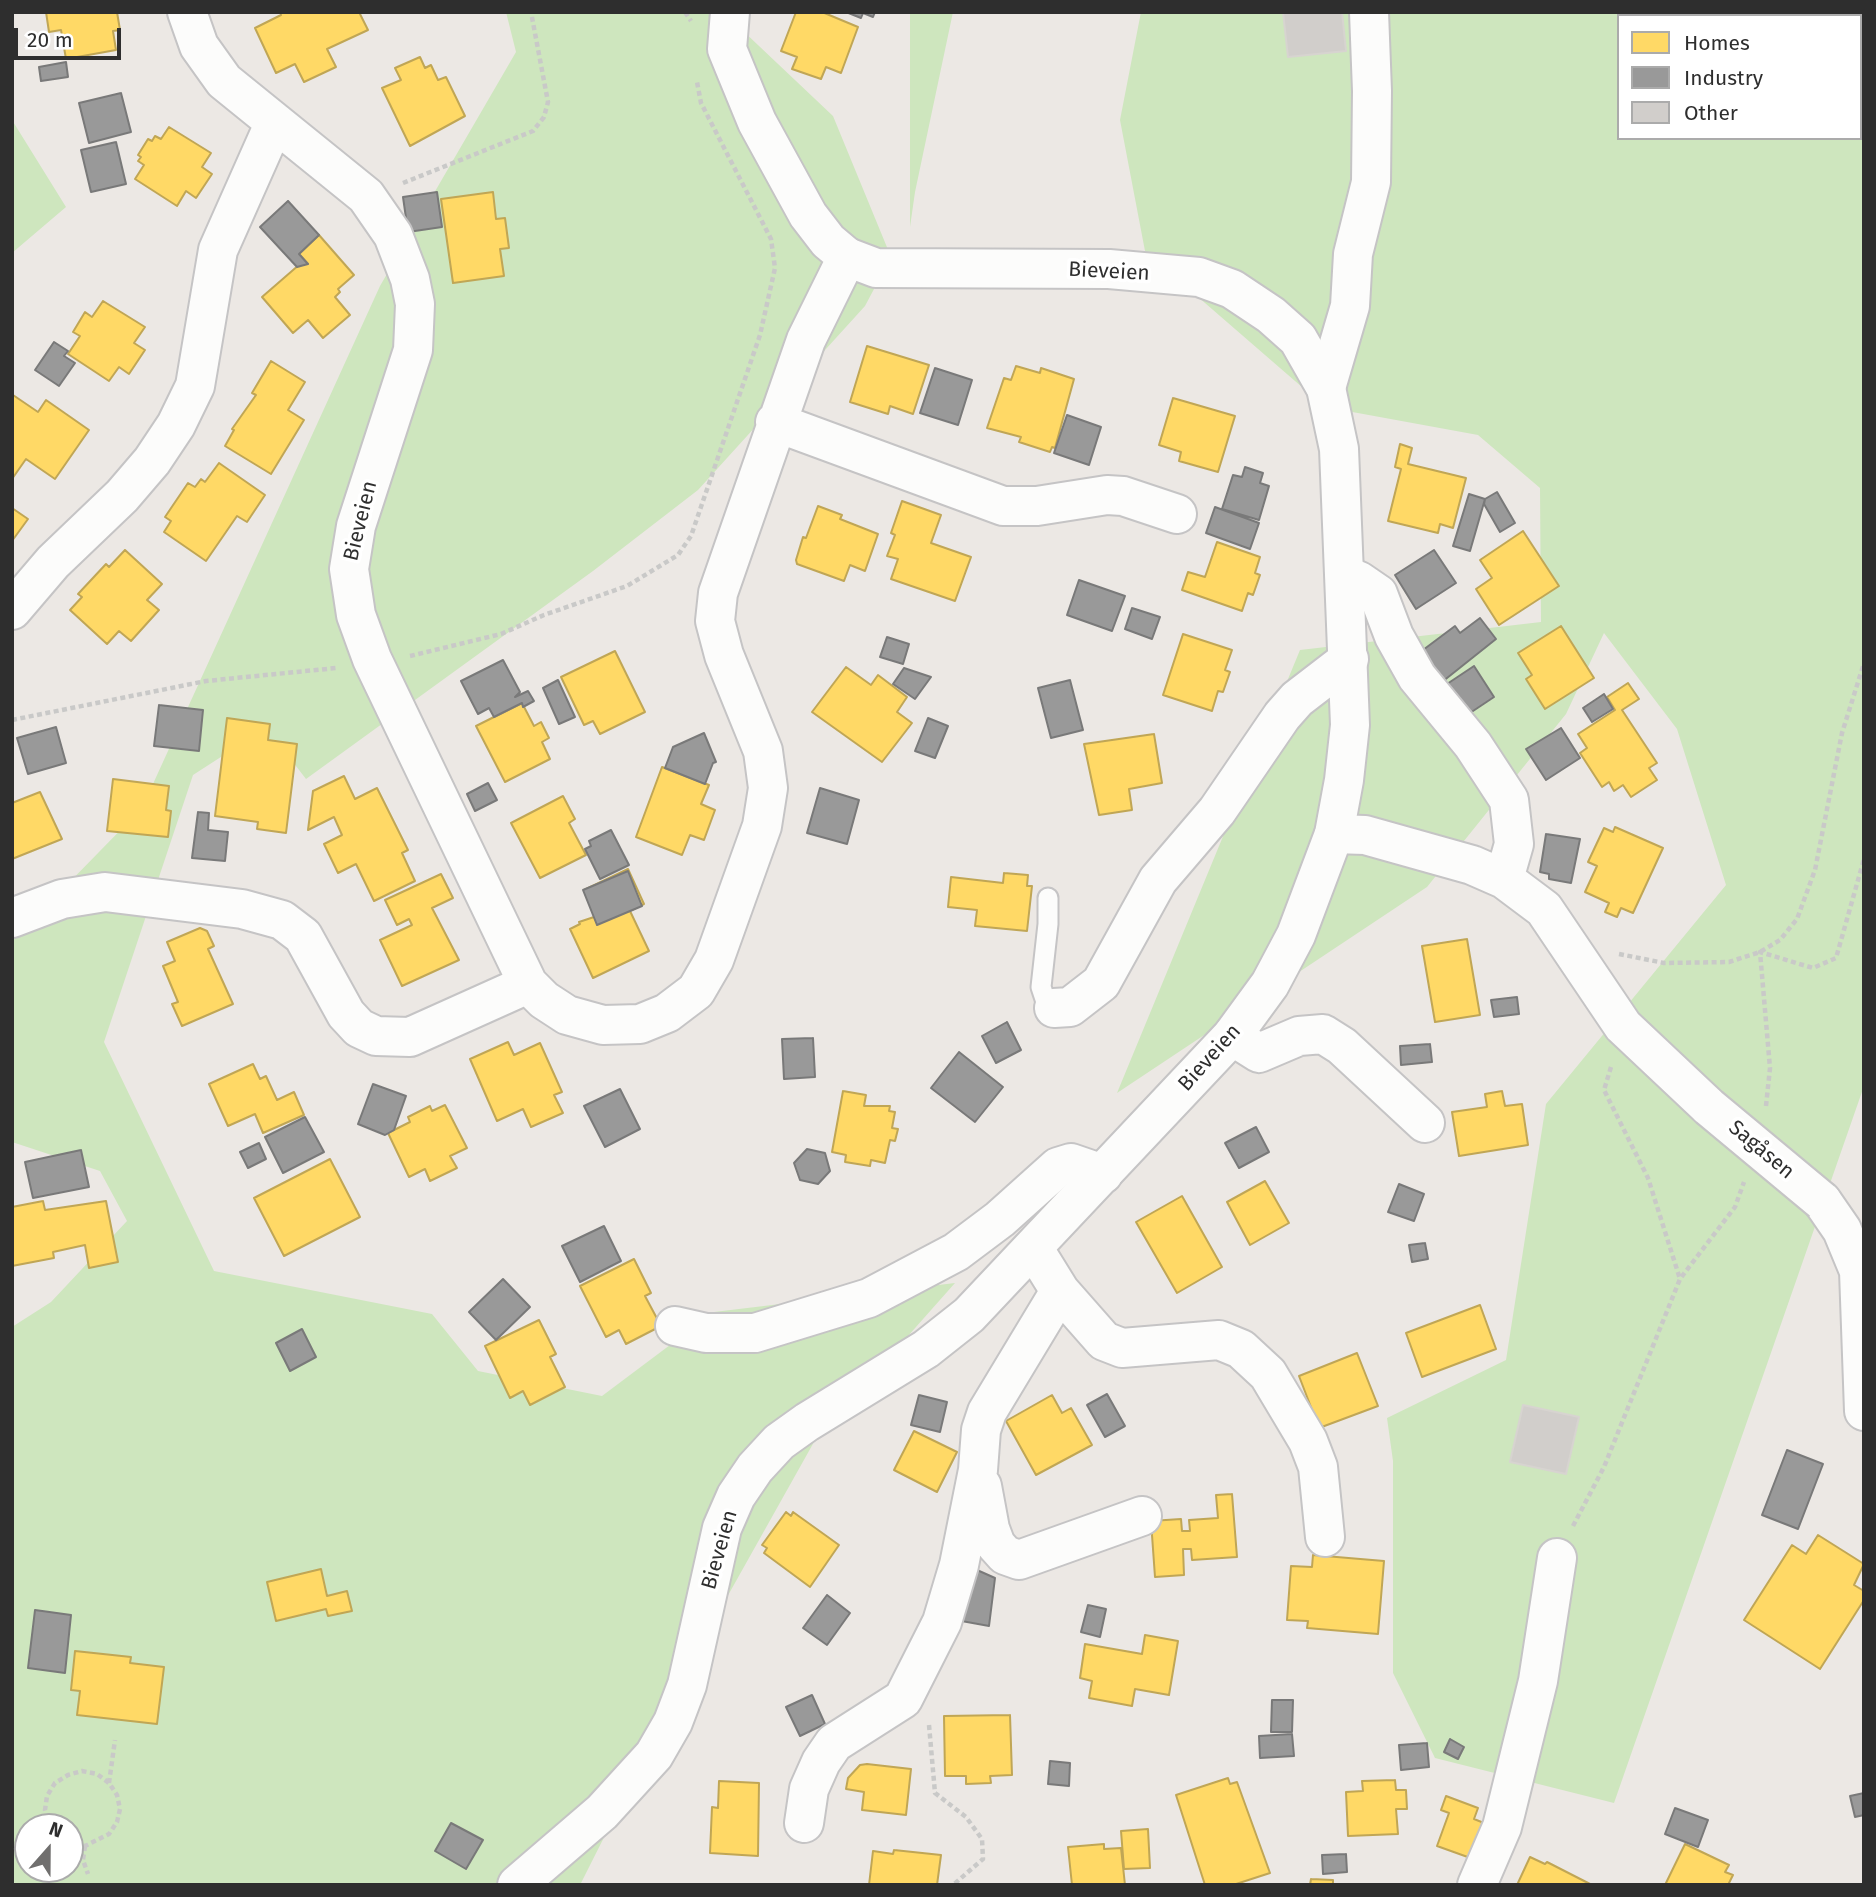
<!DOCTYPE html>
<meta charset="utf-8">
<style>
body{margin:0}
#map{position:relative;width:1876px;height:1897px;overflow:hidden;background:#ece8e4;font-family:"Fira Sans",sans-serif}
canvas{display:block}
.frame{position:absolute;inset:0;border:14px solid #2e2e2e;pointer-events:none}
.legend{position:absolute;left:1617px;top:14px;width:245px;height:126px;box-sizing:border-box;background:#fff;border:2px solid #ababab;margin:0;padding:9px 12px;list-style:none;font-size:21px;color:#2e2e2e}
.legend li{display:flex;align-items:center;gap:14px;height:35px}
.legend b{width:35px;border:2px solid #ababab}
.north{position:absolute;left:14px;top:1813px;width:70px;height:70px;box-sizing:border-box;background:#fff;border:2px solid #ababab;border-radius:50%;rotate:21deg;font-size:19px;font-weight:700;line-height:28px;text-align:center;color:#2e2e2e}
.north::after{content:'';display:block;margin:auto;width:24px;height:32px;background:#706f6e;clip-path:polygon(50% 0,100% 100%,50% 72%,0 100%)}
.scale{position:absolute;left:14px;top:28px;width:107px;height:32px;box-sizing:border-box;border:4px solid #2e2e2e;border-top:0;padding-left:9px;font-size:21px;line-height:24px;white-space:nowrap;color:#2e2e2e;-webkit-text-stroke:5px #fff;paint-order:stroke}
</style>
<div id="map">
<canvas width="1876" height="1897"></canvas>
<div class="frame"></div>
<ul class="legend">
<li><b style="height:19px;background:#ffd966"></b>Homes</li>
<li><b style="height:19px;background:#999"></b>Industry</li>
<li><b style="height:19px;background:#d1cecb"></b>Other</li>
</ul>
<div class="north">N</div>
<div class="scale">20 m</div>
</div>
<script>
const c = document.querySelector('canvas').getContext('2d');
c.lineJoin = 'round';
function fillPath(path, color) { c.fillStyle = color; c.fill(path, 'evenodd'); }
const toPath = rows => new Path2D(rows.map(r => 'M' + r).join(''));
function strokePath(path, color, width, dash) { c.strokeStyle = color; c.lineWidth = width; c.lineCap = dash ? 'butt' : 'round'; c.setLineDash(dash || []); c.stroke(path); }
function label(font, color, halo, rows, align = 'center') {
  c.font = font + ' "Fira Sans",sans-serif'; c.lineWidth = 7; c.setLineDash([]); c.textBaseline = 'middle'; c.strokeStyle = halo; c.fillStyle = color; for (const [text, x, y, turn = 0] of rows) {
    c.save(); c.translate(x, y); c.rotate((+turn || 0) * Math.PI / 180); c.textAlign = isNaN(turn) ? turn : align; if (halo) c.strokeText(text, 0, 0); c.fillText(text, 0, 0); c.restore();
  }
}
const green = toPath([
 [506,12,730,12,740,28,833,116,891,257,865,306,698,490,593,571,306,779,279,744,255,735,193,775,104,1042,214,1271,432,1314,478,1371,602,1396,714,1312,955,1283,814,1442,708,1631,580,1885,12,1885,12,1327,51,1302,127,1221,100,1171,12,1142,12,941,142,808,380,286,516,52],
 [28,1827,70,1827,70,1869,28,1869],
 [910,12,953,12,915,192,910,227],
 [1141,12,1864,12,1864,1086,1614,1803,1435,1758,1393,1673,1393,1461,1387,1418,1506,1360,1546,1104,1726,885,1677,729,1604,633,1566,714,1427,887,1117,1093,1300,650,1541,622,1540,488,1478,435,1325,407,1145,251,1120,120],
 [1619,16,1860,16,1860,138,1619,138],
 [12,120,66,207,12,253]
]);
const homes = toPath([
 [46,12,117,12,120,30,113,31,116,50,66,59,61,30,49,32,46,12],
 [280,12,359,12,368,30,327,49,336,67,304,82,295,64,276,73,255,28,281,15,280,12],
 [796,12,822,12,858,27,841,73,826,67,821,79,792,69,797,57,781,51,796,12],
 [420,57,425,68,431,65,438,80,446,77,465,116,410,146,382,88,401,80,395,68,420,57],
 [169,127,211,153,202,167,212,174,196,198,186,191,177,206,135,179,144,165,138,161,141,157,138,155,148,139,152,141,155,136,161,139,169,127],
 [493,192,496,219,505,218,509,248,500,249,504,276,453,283,441,199,493,192],
 [319,235,354,275,338,289,340,292,335,297,350,315,323,338,308,320,293,333,262,297,300,264,308,264,299,254,319,235],
 [103,301,145,327,134,343,145,350,129,374,119,367,109,381,68,354,80,336,73,332,85,312,92,317,103,301],
 [867,346,929,365,913,414,890,406,888,414,850,402,867,346],
 [271,361,305,382,288,410,304,420,271,474,225,446,234,430,232,429,256,395,252,393,271,361],
 [1016,366,1040,373,1041,368,1074,379,1055,448,1052,447,1050,452,1019,442,1021,437,987,428,1004,378,1011,380,1016,366],
 [13,395,38,412,46,400,89,430,55,479,26,459,12,479,13,395],
 [1173,398,1235,416,1218,472,1179,461,1181,452,1159,445,1173,398],
 [1400,444,1412,448,1408,464,1466,478,1453,528,1440,524,1438,533,1388,521,1401,469,1395,467,1400,444],
 [219,463,265,495,247,522,237,516,206,561,164,532,171,521,165,517,188,483,195,487,201,479,205,482,219,463],
 [902,501,941,515,931,543,971,557,955,601,891,579,898,559,887,556,895,535,891,533,902,501],
 [818,506,842,515,840,519,878,534,865,571,850,565,844,581,797,564,796,560,803,537,806,538,818,506],
 [12,508,28,519,12,541,12,508],
 [1523,531,1559,586,1499,625,1476,589,1492,578,1480,560,1523,531],
 [1217,542,1260,557,1255,573,1260,575,1253,595,1248,593,1242,611,1182,590,1188,572,1205,577,1217,542],
 [125,550,162,584,147,600,159,610,131,641,119,631,107,644,70,610,82,597,78,594,106,564,109,567,125,550],
 [1561,626,1594,678,1545,709,1526,679,1532,675,1518,653,1561,626],
 [1183,634,1232,650,1225,670,1230,672,1223,692,1218,691,1212,711,1163,695,1183,634],
 [615,651,645,712,600,734,593,721,584,725,561,677,615,651],
 [846,667,871,685,878,675,907,697,897,712,912,723,882,762,812,712,846,667],
 [1628,683,1639,699,1622,710,1657,763,1649,768,1657,780,1631,797,1623,785,1614,791,1609,782,1602,787,1580,753,1587,748,1578,734,1615,710,1607,697,1628,683],
 [522,703,534,726,541,722,549,738,542,742,550,759,505,782,476,726,522,703],
 [227,718,270,724,268,740,297,744,286,833,257,829,258,822,215,816,227,718],
 [1154,734,1162,783,1129,789,1132,810,1099,815,1084,744,1154,734],
 [662,767,709,785,701,804,715,810,704,840,690,835,682,855,636,837,662,767],
 [344,776,355,799,377,788,408,850,402,853,415,881,374,901,356,864,338,873,324,844,342,835,334,817,308,830,313,791,344,776],
 [113,779,169,786,166,810,171,811,168,837,107,831,113,779],
 [40,792,62,839,12,859,12,803,40,792],
 [563,796,575,819,569,823,586,855,540,878,511,823,563,796],
 [1615,827,1663,848,1633,913,1621,908,1617,917,1605,912,1609,903,1585,892,1597,866,1588,862,1604,828,1613,832,1615,827],
 [628,869,644,904,630,911,649,951,593,978,570,929,580,924,579,922,597,916,584,890,628,869],
 [1004,873,1028,875,1027,886,1032,886,1027,931,975,926,977,910,948,907,951,877,1003,883,1004,873],
 [441,874,453,898,432,908,459,960,402,986,380,940,412,925,409,919,397,925,385,900,441,874],
 [200,928,207,931,214,946,208,949,233,1004,182,1026,172,1004,178,1002,163,966,175,961,167,942,200,928],
 [1467,939,1480,1015,1435,1022,1422,946,1467,939],
 [508,1042,514,1055,540,1043,562,1092,554,1095,563,1113,531,1127,523,1109,497,1121,470,1059,508,1042],
 [253,1064,260,1079,266,1076,277,1100,294,1092,304,1115,263,1133,255,1114,228,1126,209,1084,253,1064],
 [843,1091,866,1095,864,1106,890,1106,889,1111,895,1112,892,1128,898,1129,895,1141,890,1140,885,1163,871,1160,870,1166,845,1162,846,1155,832,1152,843,1091],
 [1502,1091,1505,1106,1522,1104,1528,1145,1459,1156,1452,1112,1487,1107,1485,1094,1502,1091],
 [445,1105,467,1148,450,1156,457,1168,430,1181,425,1169,409,1177,388,1133,410,1122,408,1117,430,1106,432,1111,445,1105],
 [330,1159,360,1217,284,1256,254,1198,330,1159],
 [1265,1181,1289,1223,1250,1245,1227,1202,1265,1181],
 [1182,1196,1222,1267,1177,1293,1136,1222,1182,1196],
 [43,1201,45,1210,106,1201,118,1262,89,1268,85,1245,53,1252,54,1258,12,1266,12,1207,43,1201],
 [634,1259,651,1293,645,1296,661,1326,626,1344,619,1330,606,1337,580,1286,634,1259],
 [1480,1305,1496,1349,1422,1377,1406,1333,1480,1305],
 [539,1320,556,1354,550,1357,565,1387,530,1405,523,1391,510,1398,485,1346,539,1320],
 [1357,1353,1378,1406,1319,1428,1299,1376,1357,1353],
 [1052,1395,1062,1413,1071,1408,1092,1445,1036,1475,1006,1421,1052,1395],
 [914,1431,957,1452,937,1492,894,1470,914,1431],
 [1232,1494,1237,1557,1192,1560,1191,1549,1183,1549,1184,1575,1155,1577,1151,1521,1181,1519,1182,1531,1190,1531,1189,1520,1218,1518,1216,1495,1232,1494],
 [786,1512,791,1516,793,1512,839,1545,810,1587,764,1553,767,1548,762,1545,786,1512],
 [1818,1535,1864,1564,1854,1585,1864,1591,1864,1600,1820,1669,1744,1620,1792,1545,1806,1554,1818,1535],
 [1313,1555,1384,1561,1378,1634,1307,1628,1308,1621,1287,1620,1291,1566,1312,1567,1313,1555],
 [321,1569,327,1596,347,1591,352,1611,328,1616,326,1609,276,1621,267,1582,321,1569],
 [1145,1635,1178,1641,1169,1695,1135,1689,1132,1706,1089,1698,1092,1681,1080,1678,1085,1644,1142,1654,1145,1635],
 [75,1651,131,1657,130,1663,164,1667,157,1724,77,1715,80,1691,71,1690,75,1651],
 [1010,1715,1012,1775,990,1776,991,1783,966,1784,966,1776,945,1776,944,1716,1010,1715],
 [867,1764,911,1769,906,1815,862,1810,864,1792,846,1789,848,1778,860,1765,867,1764],
 [1228,1778,1230,1784,1237,1782,1270,1873,1233,1885,1205,1885,1176,1795,1228,1778],
 [1395,1780,1396,1790,1406,1790,1407,1809,1396,1809,1398,1834,1348,1836,1346,1792,1363,1791,1362,1781,1395,1780],
 [719,1781,759,1783,758,1856,710,1853,712,1807,718,1808,719,1781],
 [1446,1796,1478,1808,1474,1819,1489,1825,1476,1860,1437,1846,1449,1813,1441,1810,1446,1796],
 [1148,1829,1150,1868,1124,1869,1121,1831,1148,1829],
 [1104,1844,1104,1849,1121,1848,1125,1885,1072,1885,1068,1847,1104,1844],
 [1685,1844,1729,1865,1725,1872,1733,1875,1728,1885,1665,1885,1685,1844],
 [894,1850,941,1855,937,1885,869,1885,873,1851,893,1854,894,1850],
 [1530,1857,1545,1864,1547,1862,1592,1885,1517,1885,1530,1857],
 [1311,1879,1333,1880,1333,1885,1310,1885,1311,1879]
]);
const industry = toPath([
 [846,12,875,12,873,17,863,13,861,18,846,12],
 [66,62,68,77,41,81,39,67,66,62],
 [121,93,131,132,89,143,79,103,121,93],
 [116,142,126,184,91,192,81,150,116,142],
 [437,192,442,227,408,232,403,197,437,192],
 [288,201,319,235,299,254,308,264,297,267,260,227,288,201],
 [54,342,68,351,64,356,75,363,59,386,35,370,54,342],
 [935,368,972,380,958,425,920,413,935,368],
 [1067,415,1101,427,1089,465,1054,453,1067,415],
 [1245,467,1263,473,1260,483,1269,486,1259,520,1222,509,1233,475,1242,477,1245,467],
 [1497,492,1515,523,1500,532,1484,504,1485,499,1497,492],
 [1469,494,1485,499,1470,551,1453,546,1469,494],
 [1215,507,1259,523,1250,549,1206,533,1215,507],
 [1434,550,1456,583,1416,609,1395,575,1434,550],
 [1079,580,1125,596,1112,631,1067,615,1079,580],
 [1132,608,1160,617,1152,639,1125,629,1132,608],
 [1480,618,1496,639,1442,682,1419,653,1455,626,1460,633,1480,618],
 [887,637,909,644,903,664,880,657,887,637],
 [503,660,520,692,515,697,528,691,534,701,523,707,522,703,494,717,489,708,478,714,461,681,503,660],
 [1474,666,1494,697,1467,715,1447,684,1474,666],
 [904,668,931,677,915,699,893,684,904,668],
 [558,680,575,717,559,724,543,688,558,680],
 [1070,680,1083,730,1051,738,1038,688,1070,680],
 [1604,694,1613,709,1592,722,1583,708,1604,694],
 [159,705,203,710,199,751,154,746,159,705],
 [928,718,948,726,935,758,915,751,928,718],
 [56,727,66,763,28,774,17,738,56,727],
 [1561,728,1580,758,1546,780,1526,749,1561,728],
 [704,733,716,762,713,763,705,784,665,768,673,747,704,733],
 [488,783,497,800,475,811,467,794,488,783],
 [820,788,859,800,847,844,807,833,820,788],
 [198,812,209,813,208,830,228,832,225,861,192,858,198,812],
 [611,830,629,865,600,879,585,849,591,846,589,841,611,830],
 [1546,834,1580,839,1571,883,1549,879,1549,874,1540,872,1546,834],
 [628,871,642,906,597,925,583,890,628,871],
 [1517,997,1519,1014,1494,1017,1491,1000,1517,997],
 [1007,1022,1021,1050,996,1063,982,1036,1007,1022],
 [813,1038,815,1077,784,1079,782,1039,813,1038],
 [1430,1044,1432,1062,1401,1065,1400,1046,1430,1044],
 [959,1052,1003,1087,975,1122,931,1088,959,1052],
 [373,1084,406,1096,394,1130,385,1135,358,1124,373,1084],
 [620,1089,640,1129,605,1147,584,1106,620,1089],
 [305,1117,324,1152,283,1173,265,1137,305,1117],
 [1256,1127,1269,1152,1239,1168,1225,1143,1256,1127],
 [259,1143,266,1159,248,1168,240,1152,259,1143],
 [807,1149,825,1153,830,1171,818,1184,800,1180,794,1163,807,1149],
 [81,1150,89,1187,33,1198,25,1162,81,1150],
 [1399,1184,1424,1194,1414,1221,1388,1212,1399,1184],
 [604,1226,621,1261,580,1282,562,1246,604,1226],
 [1425,1243,1428,1259,1412,1262,1409,1245,1425,1243],
 [503,1279,530,1307,496,1340,469,1312,503,1279],
 [302,1329,316,1357,290,1371,276,1343,302,1329],
 [1107,1394,1125,1426,1105,1437,1087,1405,1107,1394],
 [919,1395,947,1402,940,1432,911,1425,919,1395],
 [1787,1450,1823,1464,1798,1529,1762,1515,1787,1450],
 [968,1566,995,1578,989,1626,956,1620,968,1566],
 [827,1595,850,1613,827,1645,803,1628,827,1595],
 [1088,1605,1106,1609,1100,1637,1081,1632,1088,1605],
 [35,1610,71,1615,65,1673,28,1668,35,1610],
 [812,1695,825,1724,800,1736,786,1707,812,1695],
 [1272,1700,1293,1700,1292,1732,1271,1732,1272,1700],
 [1292,1734,1294,1756,1260,1758,1259,1736,1292,1734],
 [1450,1739,1464,1747,1458,1759,1444,1752,1450,1739],
 [1427,1743,1429,1767,1401,1770,1399,1745,1427,1743],
 [1050,1761,1070,1763,1069,1786,1048,1784,1050,1761],
 [1864,1793,1864,1815,1855,1817,1850,1796,1864,1793],
 [1675,1808,1708,1820,1698,1847,1665,1834,1675,1808],
 [451,1823,483,1840,466,1869,435,1851,451,1823],
 [1346,1854,1347,1872,1323,1874,1322,1855,1346,1854]
]);
const building = toPath([
 [1283,12,1342,12,1346,51,1288,57,1283,12],
 [1523,1405,1579,1417,1566,1474,1510,1462,1523,1405]
]);
const path = toPath([
 [685,12,691,21],
 [403,183,533,131,544,117,548,102,531,12],
 [410,656,501,634,544,615,627,586,678,555,691,536,760,335,775,268,771,239,701,103,697,82],
 [12,720,206,681,336,668],
 [1619,954,1664,963,1729,962,1760,952,1780,940,1797,919,1815,870,1842,733,1864,663],
 [1611,1067,1604,1090,1648,1178,1680,1279],
 [1766,1106,1770,1068,1760,952,1813,968,1836,958,1864,859],
 [1573,1526,1604,1467,1680,1279,1735,1207,1744,1182],
 [929,1725,935,1793,966,1817,982,1839,983,1859,953,1885],
 [109,1783,115,1740],
 [50,1827,45,1810,47,1796,55,1783,68,1775,82,1771,97,1774,109,1783,117,1795,120,1809,117,1822,109,1834,85,1846,70,1844],
 [85,1846,83,1860,88,1874]
]);
const service = toPath([
 [1048,898,1048,924,1041,987,1046,1002,1054,1008]
]);
const minor = toPath([
 [187,12,199,46,224,81,366,196,393,235,410,279,415,304,413,350,356,526,349,569,356,615,372,659,528,984,544,1000,567,1015,603,1025,640,1024,667,1013,696,991,714,960,762,826,768,788,763,751,724,655,715,621,718,593,806,340,847,257,828,241,808,215,757,122,727,49,730,12],
 [1326,388,1350,306,1353,254,1371,182,1372,91,1369,12],
 [775,422,1003,506,1037,506,1107,495,1123,496,1177,514],
 [1345,575,1359,581,1378,594,1394,636,1417,677,1473,745,1509,800,1514,844,1504,879],
 [12,610,53,562,122,496,152,461,176,425,195,386,218,250,274,124],
 [1334,834,1365,835,1472,865,1504,879,1544,909,1623,1026,1709,1107],
 [12,918,62,899,105,892,242,909,282,920,303,936,346,1014,359,1028,376,1036,410,1037,528,984],
 [1054,1008,1070,1007,1101,983,1158,880,1217,811,1282,716,1297,699,1349,659],
 [1232,1036,1259,1053,1299,1036,1323,1034,1342,1046,1425,1123],
 [1822,1201,1842,1230,1859,1271,1864,1411],
 [1034,1249,1060,1291,1104,1341,1122,1348,1219,1340,1241,1349,1268,1374,1308,1441,1318,1467,1325,1537],
 [675,1326,706,1333,755,1333,869,1298,956,1252,1000,1219,1058,1167,1071,1163,1103,1174],
 [982,1486,990,1529,996,1545,1005,1555,1019,1560,1142,1516],
 [804,1823,809,1789,821,1762,834,1743,903,1699,942,1622,959,1565,978,1470,981,1430,987,1412,1060,1291],
 [1477,1885,1502,1827,1538,1681,1557,1558]
]);
const tertiary = toPath([
 [517,1885,602,1812,654,1755,673,1722,687,1685,722,1528,736,1496,755,1468,779,1442,807,1422,926,1349,969,1315,1232,1036,1270,984,1296,935,1334,834,1344,780,1350,725,1339,449,1326,388,1298,339,1271,315,1232,289,1199,277,1109,269,876,268,847,257]
]);
const minorBridge = toPath([
 [1709,1107,1822,1201]
]);
const streetNames = [
 ["Bieveien",1109,272,3],
 ["Bieveien",361,521,-76],
 ["Bieveien",1210,1058,-48],
 ["Sagåsen",1761,1150,40],
 ["Bieveien",720,1550,-74]
];
fillPath(green, '#cee6be');
fillPath(homes, '#ffd966');
strokePath(homes, '#c0a655', 2);
fillPath(industry, '#999');
strokePath(industry, '#797979', 2);
fillPath(building, '#d1cecb');
strokePath(building, '#d7d4d0', 2);
strokePath(service, '#c5c4c5', 23);
strokePath(minor, '#c5c4c5', 42);
strokePath(tertiary, '#c5c4c5', 42);
strokePath(path, '#c9c9c8', 4.5, [5, 3.5]);
strokePath(service, '#fcfcfb', 19);
strokePath(minor, '#fcfcfb', 38);
strokePath(tertiary, '#fcfcfb', 38);
strokePath(minorBridge, '#c5c4c5', 42, []);
strokePath(minorBridge, '#fcfcfb', 38);
label('21px', '#2e2e2e', '#fff', streetNames);
</script>
